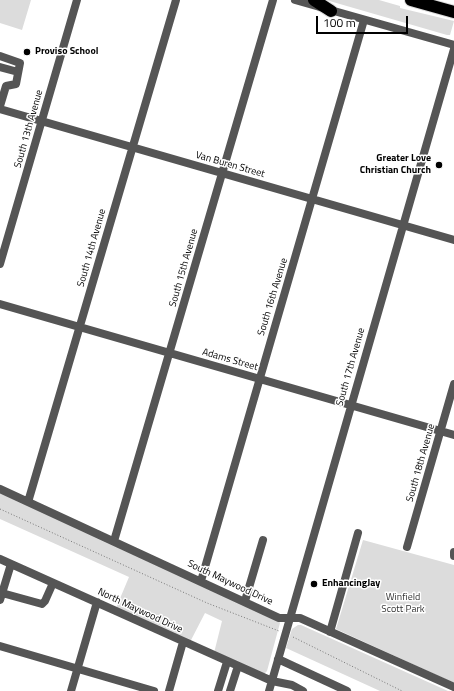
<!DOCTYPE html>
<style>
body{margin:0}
#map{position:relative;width:454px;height:691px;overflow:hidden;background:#fff;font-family:"Titillium Web",sans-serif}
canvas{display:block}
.scale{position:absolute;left:316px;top:16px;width:92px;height:18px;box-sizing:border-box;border:2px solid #000;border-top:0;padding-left:5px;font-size:12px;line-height:14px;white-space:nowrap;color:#000;-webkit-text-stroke:3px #fff;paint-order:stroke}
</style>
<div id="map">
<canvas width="454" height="691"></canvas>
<div class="scale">100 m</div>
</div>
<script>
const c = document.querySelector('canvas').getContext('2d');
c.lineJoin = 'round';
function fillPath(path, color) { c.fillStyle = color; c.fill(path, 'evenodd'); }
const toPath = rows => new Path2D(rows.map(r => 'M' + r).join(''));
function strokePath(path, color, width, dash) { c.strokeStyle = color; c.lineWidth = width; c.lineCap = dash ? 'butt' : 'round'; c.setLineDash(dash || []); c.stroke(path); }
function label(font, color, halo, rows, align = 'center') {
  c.font = font + ' "Titillium Web",sans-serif'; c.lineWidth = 3; c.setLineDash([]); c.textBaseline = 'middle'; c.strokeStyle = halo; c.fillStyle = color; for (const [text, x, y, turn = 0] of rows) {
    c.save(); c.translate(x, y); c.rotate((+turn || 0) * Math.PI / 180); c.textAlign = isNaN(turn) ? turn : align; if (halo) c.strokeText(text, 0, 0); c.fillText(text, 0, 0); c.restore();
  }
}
const green = toPath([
 [0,0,31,0,22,30,0,23],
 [326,0,379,0,400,6,400,8,454,21,450,35,447,35],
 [0,492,279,621,280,623,267,671,263,675,214,653,222,621,205,613,190,642,116,608,129,577,0,519],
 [363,540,454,565,454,683,336,629],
 [298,625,301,625,448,691,380,691,286,648,292,629]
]);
const path = toPath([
 [0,509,207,603,279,631],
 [293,637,402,691]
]);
const minor = toPath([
 [295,0,454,45],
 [0,56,20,63,16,84,6,86,0,106],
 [0,67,18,72],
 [0,109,454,240],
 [0,264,77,0],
 [0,304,454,435],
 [0,489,279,618,300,618,454,687],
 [28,502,176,0],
 [114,541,273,0],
 [407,547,454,384],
 [454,552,454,556],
 [0,559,272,681,292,685,303,691],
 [201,581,364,20],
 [2,593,42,604,45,601,53,583],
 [0,600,11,564],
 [245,601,263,540],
 [330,632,358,533],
 [0,646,154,691],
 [278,659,347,691],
 [71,691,97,602],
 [169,691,183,642],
 [218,691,227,662],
 [230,691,238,666],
 [269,691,454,49]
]);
const highway = toPath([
 [314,0,331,11],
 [411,0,454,12]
]);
const markers = [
 [27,52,4,"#000"],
 [439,165,4,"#000"],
 [314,584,4,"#000"]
];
const poiNames = [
 ["Proviso School",35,52],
 ["Greater Love",431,159,"right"],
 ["Christian Church",431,171,"right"],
 ["EnhancingJay",322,584]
];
const streetNames = [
 ["South 13th Avenue",29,129,-74],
 ["Van Buren Street",230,165,16],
 ["South 14th Avenue",92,248,-74],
 ["South 15th Avenue",184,268,-74],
 ["South 16th Avenue",273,297,-73],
 ["Adams Street",230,360,16],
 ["South 17th Avenue",351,367,-74],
 ["South 18th Avenue",421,463,-74],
 ["South Maywood Drive",230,583,25],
 ["North Maywood Drive",140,611,25]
];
const parkNames = [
 ["Winfield",403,598],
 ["Scott Park",403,610]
];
fillPath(green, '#dcdcdc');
strokePath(highway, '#dbdbdb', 14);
strokePath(path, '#777', 1, [1, 2]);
strokePath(minor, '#555', 8);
strokePath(highway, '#000', 12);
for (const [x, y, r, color] of markers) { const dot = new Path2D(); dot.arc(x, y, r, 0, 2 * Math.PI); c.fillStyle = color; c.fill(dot); strokePath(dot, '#fff', 1.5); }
label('bold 10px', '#000', '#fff', poiNames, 'left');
label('10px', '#000', '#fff', streetNames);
label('10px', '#333', '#fff', parkNames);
</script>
